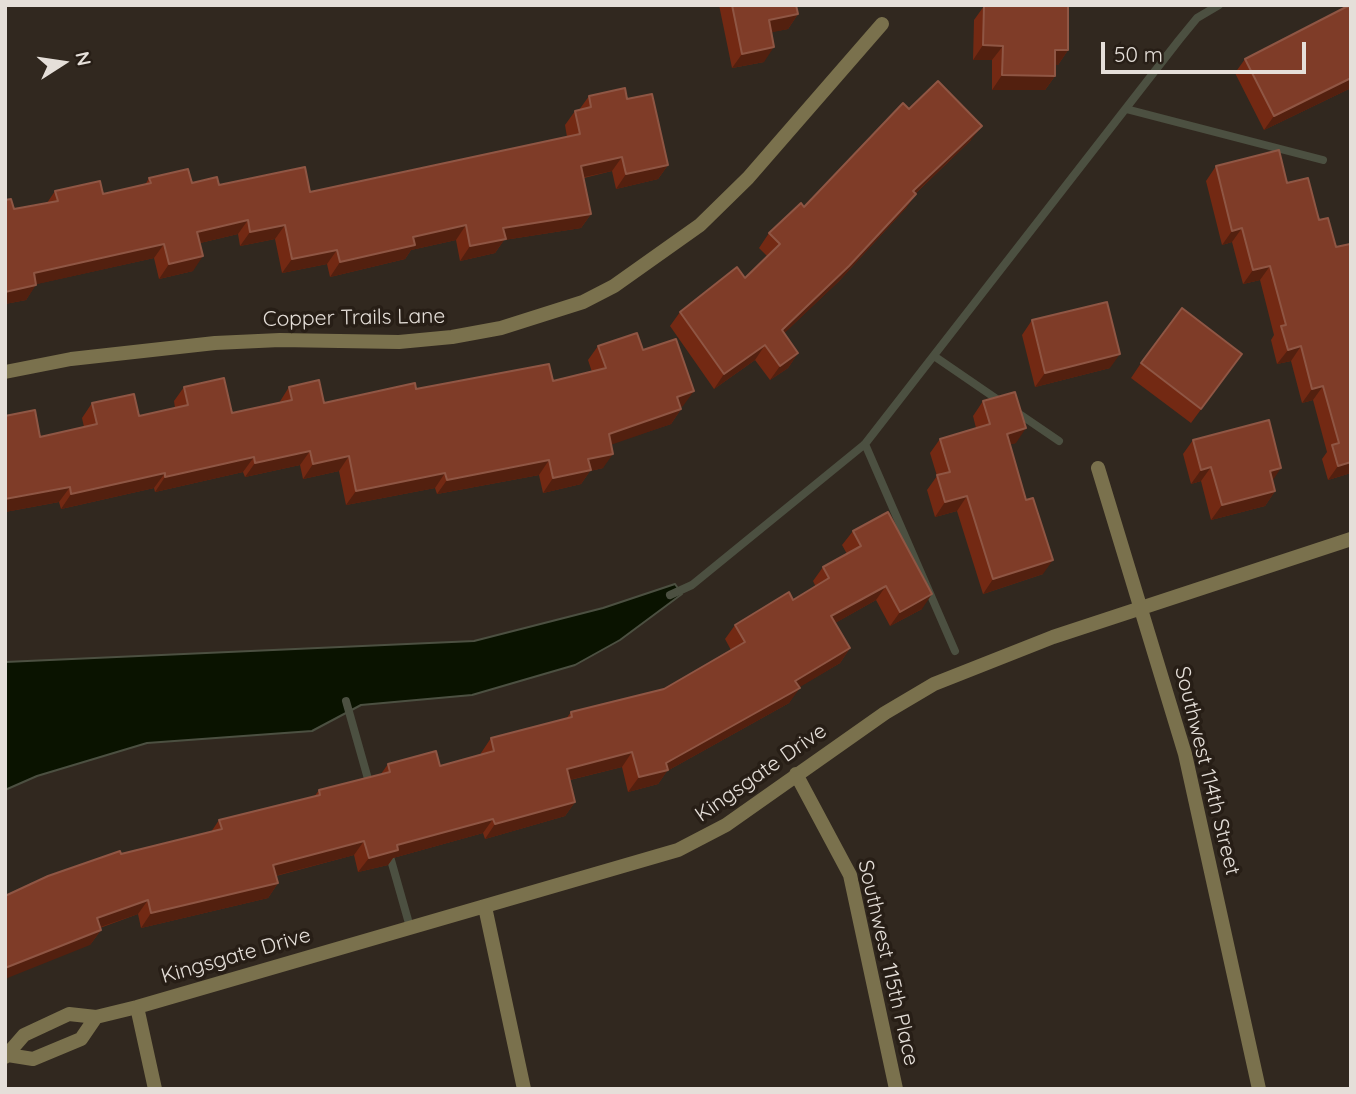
<!DOCTYPE html>
<style>
body{margin:0}
#map{position:relative;width:1356px;height:1094px;overflow:hidden;background:#31281f;font-family:Quicksand,sans-serif}
canvas{display:block}
.frame{position:absolute;inset:0;border:7px solid #e5dfd9;pointer-events:none}
.north{position:absolute;left:28px;top:28px;width:70px;height:70px;-webkit-text-stroke:5px #271e16;paint-order:stroke;rotate:78deg;font-size:19px;font-weight:700;line-height:28px;text-align:center;color:#e5dfd9}
.north::after{content:'';display:block;margin:auto;width:24px;height:32px;background:#e5dfd9;clip-path:polygon(50% 0,100% 100%,50% 72%,0 100%)}
.scale{position:absolute;left:1101px;top:42px;width:205px;height:32px;box-sizing:border-box;border:4px solid #e5dfd9;border-top:0;padding-left:9px;font-size:21px;line-height:24px;white-space:nowrap;color:#e5dfd9;-webkit-text-stroke:5px #271e16;paint-order:stroke}
</style>
<div id="map">
<canvas width="1356" height="1094"></canvas>
<div class="frame"></div>
<div class="north">N</div>
<div class="scale">50 m</div>
</div>
<script>
const c = document.querySelector('canvas').getContext('2d');
c.lineJoin = 'round';
function fillPath(path, color) { c.fillStyle = color; c.fill(path, 'evenodd'); }
const toPath = rows => new Path2D(rows.map(r => 'M' + r).join(''));
function strokePath(path, color, width, dash) { c.strokeStyle = color; c.lineWidth = width; c.lineCap = dash ? 'butt' : 'round'; c.setLineDash(dash || []); c.stroke(path); }
function label(font, color, halo, rows, align = 'center') {
  c.font = font + ' Quicksand,sans-serif'; c.lineWidth = 7; c.setLineDash([]); c.textBaseline = 'middle'; c.strokeStyle = halo; c.fillStyle = color; for (const [text, x, y, turn = 0] of rows) {
    c.save(); c.translate(x, y); c.rotate((+turn || 0) * Math.PI / 180); c.textAlign = isNaN(turn) ? turn : align; if (halo) c.strokeText(text, 0, 0); c.fillText(text, 0, 0); c.restore();
  }
}
const water = toPath([
 [675,584,682,594,620,640,575,665,472,695,361,705,312,731,147,743,37,776,5,790,5,662,474,641,603,608,675,584]
]);
const stream = toPath([
 [1126,109,1323,160],
 [934,356,1004,404],
 [1015,411,1059,441],
 [865,444,955,651],
 [670,595,692,585,865,444,1179,40,1197,18,1219,5],
 [346,701,370,786],
 [389,853,410,927]
]);
const street = toPath([
 [5,372,71,359,215,343,280,340,399,342,452,337,501,328,583,302,614,286,700,225,748,178,882,24],
 [1098,468,1185,754,1259,1089],
 [796,774,850,875,896,1089],
 [485,907,524,1089],
 [137,1007,155,1089],
 [8,1055,33,1059,81,1039,96,1017],
 [5,1057,24,1035,69,1014,96,1017,137,1007,678,850,726,825,885,713,934,684,1053,637,1351,539]
]);
const wall = toPath([
 [719,5,796,5,798,14,788,29,771,32,764,62,732,68],
 [1013,5,1068,5,1068,50,1058,65,1055,65,1055,76,1045,90,992,90,992,60,973,60,974,20,984,6],
 [1351,6,1351,88,1264,130,1235,73,1245,59],
 [589,96,627,99,668,165,658,179,616,189,612,171,584,178,591,214,581,228,504,240,495,253,460,261,456,240,411,250,405,259,330,277,327,264,282,273,275,239,240,246,238,234,200,243,193,271,159,279,154,258,36,284,26,300,5,304,5,200,14,209,47,203,55,191,103,194,145,185,149,178,310,192,567,137,565,125,575,111,579,110],
 [909,109,971,140,916,193,906,208,839,281,784,333,798,353,788,368,770,380,755,360,714,389,670,326,680,312,745,278,767,256,759,248,769,233,804,207],
 [1216,166,1287,183,1319,220,1336,247,1350,244,1351,473,1328,480,1322,459,1327,452,1313,400,1302,403,1291,361,1277,364,1271,340,1274,335,1260,280,1243,284,1232,242,1222,245,1206,181],
 [1032,320,1110,368,1035,387,1022,335],
 [598,346,643,350,683,406,680,407,681,409,671,424,611,444,603,468,590,471,581,484,543,493,539,475,437,494,435,488,346,505,339,471,303,479,300,465,245,477,243,472,155,492,154,488,61,509,59,502,5,512,5,416,40,437,84,427,82,418,92,403,139,416,175,408,174,401,184,387,232,413,279,403,289,387,324,403,416,389,553,381,592,372,588,360],
 [1242,354,1191,423,1131,378,1141,363],
 [983,401,1016,443,1010,444,1043,574,983,594,957,511,935,517,927,490,937,476,930,453,940,439,976,428,973,416],
 [1193,440,1272,480,1275,491,1265,506,1211,520,1201,481,1191,484,1183,454],
 [853,531,922,609,890,626,876,600,835,623,850,648,840,663,799,687,789,703,667,771,658,784,628,792,622,767,570,780,575,802,565,816,485,839,483,833,393,858,388,865,358,872,354,855,276,876,278,883,268,898,141,928,138,914,100,928,101,930,90,945,121,854,211,832,219,820,314,797,319,790,381,774,388,764,440,766,481,755,481,753,491,738,566,719,571,712,664,689,731,650,725,639,735,625,793,600,816,587,813,581,823,567,847,554,842,545]
]);
const shadedWall = toPath([
 [798,14,788,29,759,35,769,20],
 [983,45,1003,46,992,60,973,60],
 [774,47,764,62,732,68,742,54],
 [1055,50,1068,50,1058,65,1045,65],
 [1002,75,1055,76,1045,90,992,90],
 [1351,78,1351,88,1264,130,1274,116],
 [982,126,971,140,903,205,913,191],
 [622,157,612,171,571,180,581,166],
 [668,165,658,179,616,189,626,174],
 [916,194,906,208,839,281,772,345,782,330],
 [591,214,581,228,504,240,495,253,460,261,470,246,503,228],
 [248,220,238,234,187,246,197,232],
 [285,225,275,239,240,246,250,232],
 [466,225,456,240,411,250,405,259,330,277,340,262,413,237],
 [1242,228,1232,242,1222,245,1232,231],
 [164,244,154,258,24,287,34,273],
 [337,250,327,264,282,273,292,259],
 [203,256,193,271,159,279,169,264],
 [1270,266,1260,280,1243,284,1253,270],
 [36,285,26,300,5,304,5,292],
 [765,345,755,360,714,389,724,374],
 [1301,346,1291,361,1277,364,1288,350],
 [798,353,788,368,770,380,780,366],
 [1120,354,1110,368,1035,387,1045,373],
 [1323,386,1313,400,1302,403,1312,389],
 [694,391,683,406,667,411,677,397],
 [681,409,671,424,599,449,609,434],
 [1026,428,1016,443,997,448,1007,434],
 [310,451,300,465,245,477,255,463],
 [613,454,603,468,590,471,581,484,543,493,553,478,588,459],
 [349,456,339,471,303,479,313,464],
 [254,457,243,472,155,492,165,477],
 [549,460,539,475,437,494,447,480],
 [1351,462,1351,473,1328,480,1338,466],
 [1211,467,1201,481,1191,484,1201,470],
 [1281,468,1271,483,1270,471],
 [165,473,154,488,61,509,71,494],
 [445,473,435,488,346,505,356,491],
 [70,487,59,502,5,512,5,499],
 [1275,491,1265,506,1211,520,1222,505],
 [967,496,957,511,935,517,945,502],
 [1053,560,1043,574,983,594,993,579],
 [886,586,876,600,821,631,831,616],
 [932,594,922,609,890,626,900,612],
 [850,648,840,663,785,696,795,681],
 [800,688,789,703,667,771,658,784,628,792,639,777,666,763],
 [632,752,622,767,557,783,567,769],
 [575,802,565,816,485,839,495,824],
 [493,819,483,833,393,858,388,865,358,872,369,858,397,845],
 [364,841,354,855,263,879,273,865],
 [278,883,268,898,141,928,151,913],
 [148,900,138,914,86,932,97,918],
 [101,930,90,945,5,979,5,968]
]);
const building = toPath([
 [732,5,796,5,798,14,769,20,774,47,742,54,732,5],
 [1027,5,1068,5,1068,50,1055,50,1055,76,1002,75,1003,46,983,45,984,6,1027,6,1027,5],
 [1351,6,1351,78,1274,116,1245,59,1346,7,1351,6],
 [938,81,982,126,913,191,916,194,849,266,782,330,798,353,780,366,765,345,724,374,680,312,737,267,745,278,780,244,769,233,801,203,804,207,903,103,909,109,938,81],
 [625,88,627,99,652,94,668,165,626,174,622,157,581,166,591,214,503,228,506,239,470,246,466,225,413,237,415,245,340,262,337,250,292,259,285,225,250,232,248,220,197,232,203,256,169,264,164,244,34,273,36,285,5,292,5,200,11,199,14,209,58,201,55,191,100,181,103,194,151,183,149,178,188,169,192,183,217,177,219,185,305,167,310,192,580,134,575,111,591,107,589,96,625,88],
 [1279,150,1287,183,1308,178,1319,220,1328,218,1336,247,1350,244,1351,245,1351,462,1338,466,1332,445,1339,443,1323,386,1312,389,1301,346,1288,350,1281,326,1286,325,1270,266,1253,270,1242,228,1232,231,1216,166,1279,150],
 [1107,302,1120,354,1045,373,1032,320,1107,302],
 [1182,308,1242,354,1201,409,1141,363,1182,308],
 [637,333,643,350,676,339,694,391,677,397,681,409,609,434,613,454,588,459,591,470,553,478,549,460,447,480,445,473,356,491,349,456,313,464,310,451,255,463,254,457,165,477,165,473,71,494,70,487,5,499,5,416,35,410,40,437,97,424,92,403,134,394,139,416,188,405,184,387,224,378,232,413,292,400,289,387,319,380,324,403,415,383,416,389,549,364,553,381,606,368,598,346,637,333],
 [1015,392,1026,428,1007,434,1026,500,1033,498,1053,560,993,579,967,496,945,502,937,475,950,472,940,439,990,424,983,401,1015,392],
 [1269,420,1281,468,1270,471,1275,491,1222,505,1211,467,1201,470,1193,440,1269,420],
 [888,512,932,594,900,612,886,586,831,616,850,648,795,681,800,688,666,763,668,770,639,777,632,752,567,769,575,802,495,824,493,819,397,845,398,850,369,858,364,841,273,865,278,883,151,913,148,900,97,918,101,930,5,968,5,896,48,876,120,851,121,854,222,829,219,820,320,795,319,790,390,772,388,764,436,751,440,766,494,751,491,738,572,717,571,712,664,689,745,642,735,625,789,592,793,600,829,578,823,567,861,546,853,531,888,512]
]);
const streetNames = [
 ["Copper Trails Lane",354,318,-1],
 ["Southwest 114th Street",1207,771,76],
 ["Kingsgate Drive",761,773,-35],
 ["Kingsgate Drive",236,956,-16],
 ["Southwest 115th Place",888,963,77]
];
fillPath(water, '#0a1300');
strokePath(water, '#4c5041', 2);
strokePath(stream, '#4c5041', 8);
strokePath(street, '#7a714d', 14);
fillPath(wall, '#732913');
fillPath(shadedWall, '#53200f');
fillPath(building, '#7f3c28');
strokePath(building, '#8f5644', 2);
label('21px', '#e5dfd9', '#271e16', streetNames);
</script>
